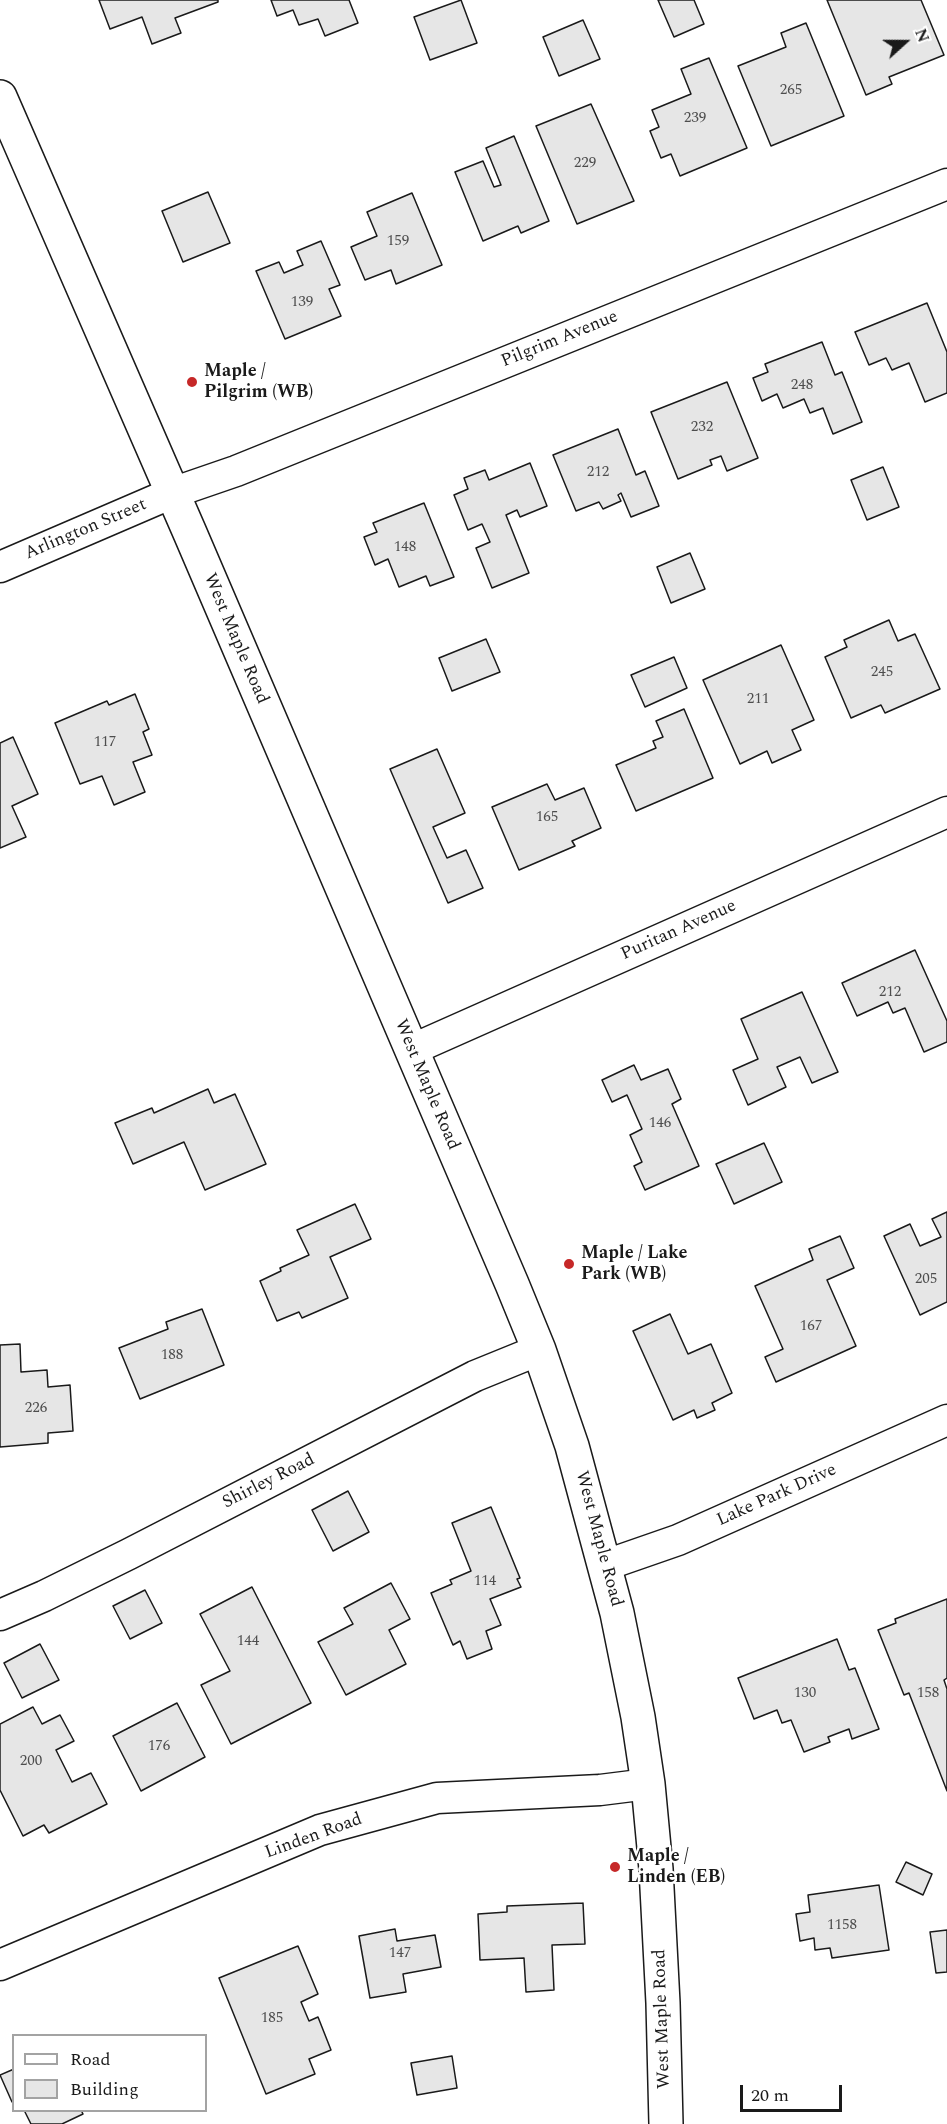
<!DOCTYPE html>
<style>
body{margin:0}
#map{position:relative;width:947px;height:2124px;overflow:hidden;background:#fff;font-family:Spectral,serif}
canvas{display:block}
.legend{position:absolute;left:12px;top:2034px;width:195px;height:78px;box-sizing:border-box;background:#fff;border:2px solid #a3a3a3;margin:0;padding:8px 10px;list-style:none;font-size:18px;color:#1a1a1a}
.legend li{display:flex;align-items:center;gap:12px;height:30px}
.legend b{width:30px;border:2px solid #a3a3a3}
.north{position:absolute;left:875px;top:12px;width:60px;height:60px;-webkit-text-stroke:4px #fff;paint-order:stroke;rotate:69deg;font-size:16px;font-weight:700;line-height:24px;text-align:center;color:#1a1a1a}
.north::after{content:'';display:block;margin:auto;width:21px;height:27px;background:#1a1a1a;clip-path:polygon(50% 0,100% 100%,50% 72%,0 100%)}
.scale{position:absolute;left:740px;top:2085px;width:102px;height:27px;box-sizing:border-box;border:3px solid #1a1a1a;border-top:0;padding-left:8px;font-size:18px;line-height:21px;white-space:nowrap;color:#1a1a1a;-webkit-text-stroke:4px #fff;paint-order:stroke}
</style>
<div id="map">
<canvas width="947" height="2124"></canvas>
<ul class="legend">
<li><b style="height:8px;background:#fff"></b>Road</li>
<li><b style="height:16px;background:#e6e6e6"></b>Building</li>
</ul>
<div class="north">N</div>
<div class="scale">20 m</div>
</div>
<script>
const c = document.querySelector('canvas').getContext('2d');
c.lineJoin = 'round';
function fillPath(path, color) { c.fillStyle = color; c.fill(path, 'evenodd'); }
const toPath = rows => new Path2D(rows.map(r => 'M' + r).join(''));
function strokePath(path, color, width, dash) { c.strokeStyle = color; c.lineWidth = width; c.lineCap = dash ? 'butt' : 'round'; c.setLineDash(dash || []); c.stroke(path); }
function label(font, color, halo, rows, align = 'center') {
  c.font = font + ' Spectral,serif'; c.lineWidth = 4.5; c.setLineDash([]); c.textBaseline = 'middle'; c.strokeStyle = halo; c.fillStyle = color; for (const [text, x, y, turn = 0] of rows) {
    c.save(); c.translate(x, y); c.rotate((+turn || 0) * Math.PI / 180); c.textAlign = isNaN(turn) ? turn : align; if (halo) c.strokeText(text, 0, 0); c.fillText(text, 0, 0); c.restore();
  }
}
const building = toPath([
 [99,0,218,0,218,2,175,18,181,33,152,44,142,17,110,29,99,0],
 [271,0,349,0,358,23,325,36,318,19,299,25,293,10,277,16,271,0],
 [461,0,477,43,430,60,414,17,461,0],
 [658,0,694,0,704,24,674,37,658,0],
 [827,0,921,0,944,55,889,77,892,84,866,95,827,0],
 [583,20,600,59,559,76,543,37,583,20],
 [806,23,844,116,771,146,738,66,786,47,781,33,806,23],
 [709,58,747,148,680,176,671,154,661,158,650,131,659,127,652,110,691,94,681,69,709,58],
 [591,104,634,201,577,224,536,126,591,104],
 [514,136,549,221,521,233,518,226,483,241,455,172,483,161,494,187,501,185,486,148,514,136],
 [208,192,230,243,183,262,162,211,208,192],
 [412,193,442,265,396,284,391,270,365,280,351,247,377,236,367,212,412,193],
 [321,241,340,285,329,289,341,316,285,339,256,271,279,262,284,273,303,265,297,251,321,241],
 [927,303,947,352,947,393,925,402,909,363,892,370,886,358,869,365,855,332,927,303],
 [822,342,835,375,842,372,862,422,833,434,823,408,810,413,804,399,783,408,777,394,762,401,753,378,768,372,765,364,822,342],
 [727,382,758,458,727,471,721,456,710,460,712,465,678,479,651,412,727,382],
 [618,429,636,475,645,471,659,506,631,517,621,493,618,495,621,501,603,509,599,502,576,511,553,455,618,429],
 [530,463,547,506,520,517,517,510,506,515,529,573,492,588,476,548,490,542,482,524,468,530,454,495,468,489,464,478,485,470,489,480,530,463],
 [883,467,899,507,867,520,851,480,883,467],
 [424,503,454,577,430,586,426,576,399,587,388,559,375,565,364,537,377,532,373,523,424,503],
 [690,553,705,589,671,603,657,567,690,553],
 [889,620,898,641,915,634,940,689,885,713,881,705,851,718,825,657,847,647,844,640,889,620],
 [486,639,500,672,452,691,439,658,486,639],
 [781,645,814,720,792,730,801,750,772,763,767,751,740,764,703,680,781,645],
 [674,657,687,688,645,707,631,675,674,657],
 [135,694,149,729,143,732,152,755,133,762,145,792,114,805,102,776,80,784,55,723,107,701,109,705,135,694],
 [684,709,713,778,636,811,616,765,656,748,653,741,663,737,656,721,684,709],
 [13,737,38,794,12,806,26,837,0,848,0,743,13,737],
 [437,749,465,813,433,827,447,858,466,850,483,888,448,903,390,769,437,749],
 [547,784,555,800,584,788,601,828,572,841,575,846,519,870,492,807,547,784],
 [915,950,947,1021,947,1042,924,1052,905,1008,893,1013,888,1002,857,1016,842,983,915,950],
 [802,992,838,1072,812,1083,800,1057,777,1067,786,1087,748,1105,733,1070,758,1059,741,1019,802,992],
 [634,1065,641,1080,668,1069,681,1099,672,1104,699,1166,645,1190,634,1166,642,1162,630,1135,642,1129,627,1095,612,1102,602,1080,634,1065],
 [208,1089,214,1103,235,1094,266,1164,205,1190,184,1142,133,1164,115,1123,152,1108,154,1113,208,1089],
 [764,1143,782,1182,734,1204,716,1164,764,1143],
 [355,1204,371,1239,330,1257,348,1298,302,1318,299,1312,277,1321,260,1281,281,1271,280,1268,309,1255,297,1230,355,1204],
 [947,1212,947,1302,920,1315,884,1236,910,1224,920,1246,941,1237,932,1219,947,1212],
 [840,1236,854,1268,827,1280,856,1346,776,1382,765,1357,783,1349,755,1286,813,1260,809,1249,840,1236],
 [202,1309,224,1365,140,1399,119,1348,168,1329,166,1322,202,1309],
 [670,1314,688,1354,711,1344,732,1393,712,1403,715,1410,697,1418,694,1410,673,1420,633,1331,670,1314],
 [20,1344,21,1372,47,1370,48,1387,70,1385,73,1431,48,1433,48,1443,0,1447,0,1345,20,1344],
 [348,1491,369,1532,333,1551,312,1510,348,1491],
 [491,1507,520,1578,517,1579,521,1587,490,1599,501,1625,486,1631,492,1649,467,1659,460,1641,453,1645,431,1593,452,1584,450,1580,471,1571,452,1523,491,1507],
 [391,1583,410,1619,389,1630,406,1664,346,1695,318,1642,353,1624,344,1608,391,1583],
 [252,1587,311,1703,231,1744,201,1685,230,1671,200,1614,252,1587],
 [145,1590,162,1623,130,1639,113,1606,145,1590],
 [947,1599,947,1678,944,1680,947,1689,947,1791,909,1693,904,1695,878,1630,896,1623,895,1619,947,1599],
 [837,1639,849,1670,855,1668,879,1729,852,1739,849,1729,828,1737,830,1742,804,1752,791,1720,782,1723,777,1710,754,1719,738,1678,837,1639],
 [40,1644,59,1680,22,1698,4,1663,40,1644],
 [177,1703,205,1757,141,1791,113,1736,177,1703],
 [33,1707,42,1724,60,1715,74,1741,56,1750,72,1782,91,1773,107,1804,49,1833,44,1825,23,1836,0,1790,0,1724,33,1707],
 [906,1862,932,1874,923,1895,896,1882,906,1862],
 [879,1885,889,1950,832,1958,830,1948,815,1950,814,1938,800,1941,796,1914,810,1912,808,1895,879,1885],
 [583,1903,585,1944,552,1945,554,1990,526,1992,524,1958,480,1960,478,1914,507,1912,507,1906,583,1903],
 [395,1929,397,1941,435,1935,441,1967,403,1974,406,1992,370,1998,359,1936,395,1929],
 [947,1930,947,1972,936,1973,930,1932,947,1930],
 [298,1946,318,1994,301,2002,309,2021,318,2017,331,2050,309,2059,315,2074,266,2094,219,1978,298,1946],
 [452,2056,457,2088,417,2095,411,2063,452,2056],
 [14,2069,14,2101,12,2102,0,2075,14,2069],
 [24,2110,81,2110,83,2114,62,2124,31,2124,24,2110]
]);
const minor = toPath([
 [0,567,172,493,236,471,947,184],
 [411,1050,947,812],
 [606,1565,678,1540,947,1420],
 [0,1615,44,1596,129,1554,475,1376,539,1350],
 [0,1965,320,1830,437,1798,600,1790,648,1784]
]);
const secondary = toPath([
 [0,97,190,533,512,1284,539,1350,572,1446,617,1613,638,1717,648,1784,656,1869,663,2003,666,2124]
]);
const markers = [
 [192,382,6,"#c62828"],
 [569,1264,6,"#c62828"],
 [615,1867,6,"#c62828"]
];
const numberNames = [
 ["265",791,91],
 ["239",695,119],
 ["229",585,164],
 ["159",398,242],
 ["139",302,303],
 ["248",802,386],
 ["232",702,428],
 ["212",598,473],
 ["148",405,548],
 ["245",882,673],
 ["211",758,700],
 ["117",105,743],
 ["165",547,818],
 ["212",890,993],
 ["146",660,1124],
 ["205",926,1280],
 ["167",811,1327],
 ["188",172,1356],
 ["226",36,1409],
 ["114",485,1582],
 ["144",248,1642],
 ["130",805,1694],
 ["158",928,1694],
 ["176",159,1747],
 ["200",31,1762],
 ["1158",842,1926],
 ["147",400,1954],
 ["185",272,2019]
];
const streetNames = [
 ["Pilgrim Avenue",560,340,-22],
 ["Arlington Street",86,530,-23],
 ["West Maple Road",235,639,67],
 ["Puritan Avenue",679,931,-24],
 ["West Maple Road",426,1085,67],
 ["Shirley Road",269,1482,-27],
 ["Lake Park Drive",777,1496,-24],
 ["West Maple Road",598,1539,75],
 ["Linden Road",314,1837,-20],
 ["West Maple Road",663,2019,-92]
];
const poiNames = [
 ["Maple /",204,372],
 ["Pilgrim (WB)",204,393],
 ["Maple / Lake",581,1254],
 ["Park (WB)",581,1275],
 ["Maple /",627,1857],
 ["Linden (EB)",627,1878]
];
fillPath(building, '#e6e6e6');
strokePath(building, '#1a1a1a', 1.5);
strokePath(minor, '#1a1a1a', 33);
strokePath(secondary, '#1a1a1a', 36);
strokePath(minor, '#fff', 30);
strokePath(secondary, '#fff', 33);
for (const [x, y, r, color] of markers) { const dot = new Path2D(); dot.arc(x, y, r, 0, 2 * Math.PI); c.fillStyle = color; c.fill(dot); strokePath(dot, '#fff', 2); }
label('15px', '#4d4d4d', null, numberNames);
label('18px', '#1a1a1a', '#fff', streetNames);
label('bold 18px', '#1a1a1a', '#fff', poiNames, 'left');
</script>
